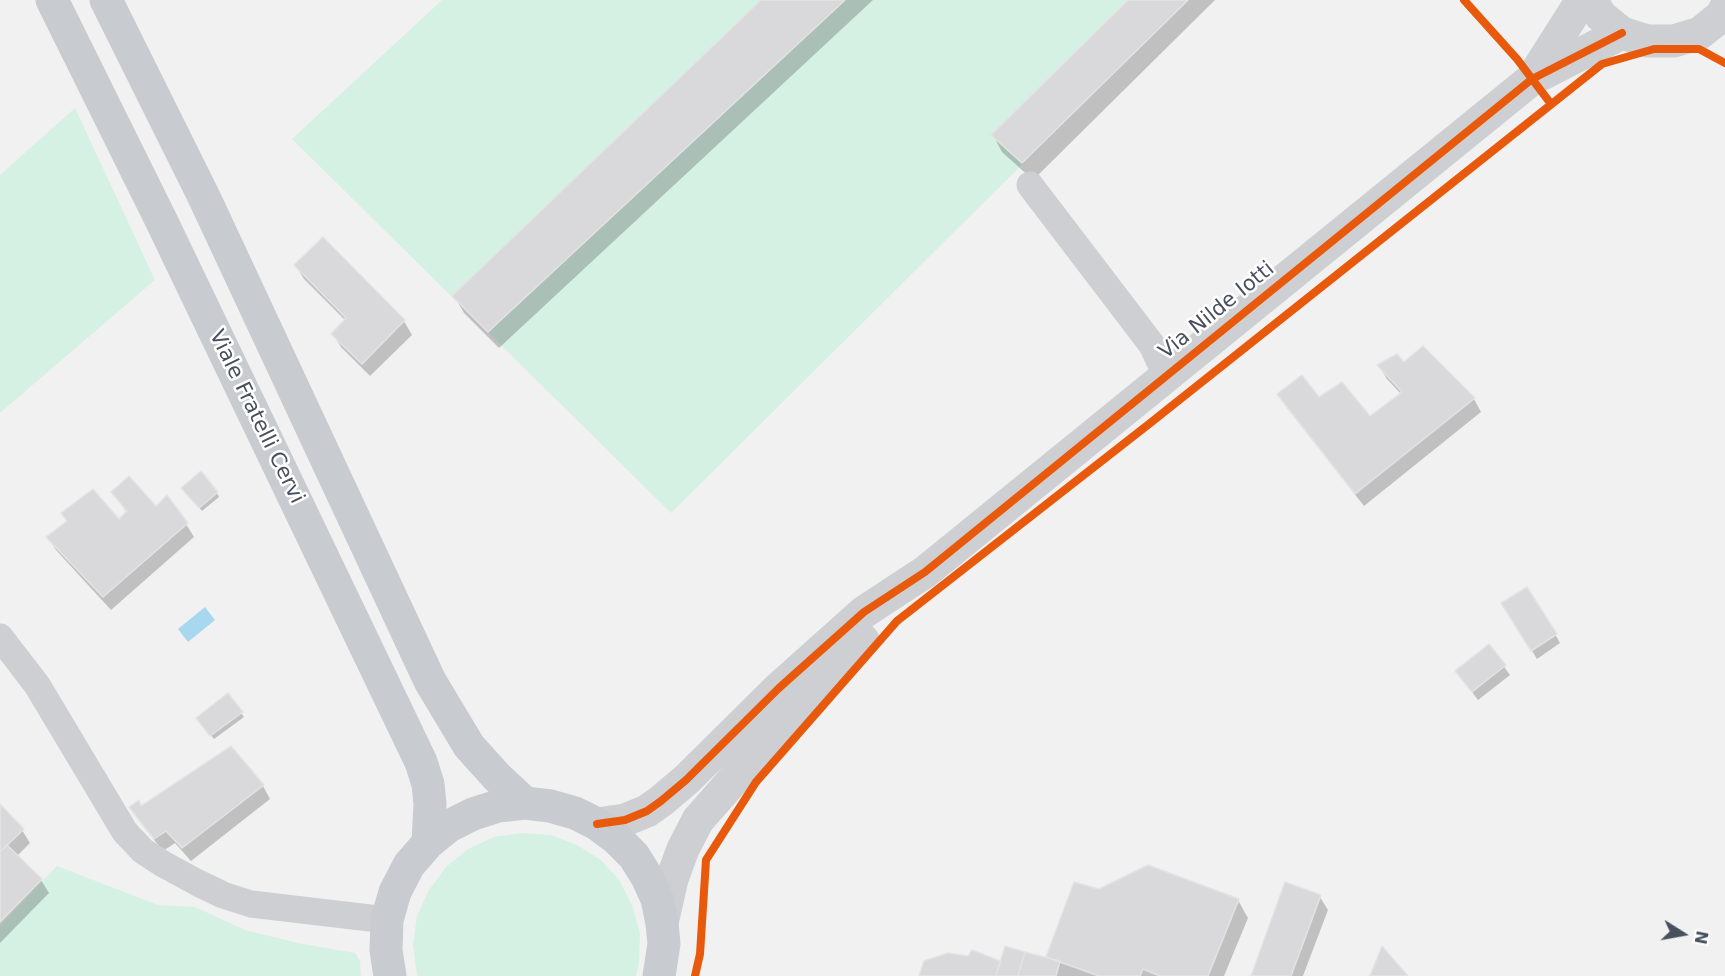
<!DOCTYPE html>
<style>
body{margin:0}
#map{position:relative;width:1725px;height:976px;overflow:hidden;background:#f2f1f1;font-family:"DejaVu Sans",sans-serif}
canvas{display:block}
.north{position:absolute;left:1653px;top:904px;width:60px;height:60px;-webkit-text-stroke:4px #fff;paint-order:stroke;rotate:101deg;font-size:16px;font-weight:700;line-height:24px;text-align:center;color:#47505e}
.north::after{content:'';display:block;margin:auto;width:21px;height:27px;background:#47505e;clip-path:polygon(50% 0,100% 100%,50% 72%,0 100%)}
</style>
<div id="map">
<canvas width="1725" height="976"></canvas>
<div class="north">N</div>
</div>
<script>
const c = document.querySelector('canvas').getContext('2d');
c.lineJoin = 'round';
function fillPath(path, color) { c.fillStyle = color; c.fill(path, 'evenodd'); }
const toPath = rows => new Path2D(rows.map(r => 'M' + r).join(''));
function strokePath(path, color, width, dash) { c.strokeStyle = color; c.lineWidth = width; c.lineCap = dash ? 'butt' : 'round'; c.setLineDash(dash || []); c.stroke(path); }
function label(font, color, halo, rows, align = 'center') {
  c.font = font + ' "DejaVu Sans",sans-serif'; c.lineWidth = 5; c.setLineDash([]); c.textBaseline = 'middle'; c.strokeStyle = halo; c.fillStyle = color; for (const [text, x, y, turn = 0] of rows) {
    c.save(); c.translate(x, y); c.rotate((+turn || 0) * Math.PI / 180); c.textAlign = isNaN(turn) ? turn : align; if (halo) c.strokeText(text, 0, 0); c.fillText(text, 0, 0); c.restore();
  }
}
const green = toPath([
 [442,0,1188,0,671,513,292,139],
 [75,108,155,280,0,413,0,175],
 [522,833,551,835,577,845,601,860,620,881,633,907,640,934,639,963,636,976,417,976,413,944,417,916,429,890,446,867,468,849,494,837],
 [57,866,158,905,195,907,245,930,298,943,355,953,360,961,361,976,0,976,0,925]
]);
const water = toPath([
 [205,607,215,620,188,642,178,629]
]);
const shadow = toPath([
 [763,0,873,0,499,348,464,313,454,296],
 [1130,0,1215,0,1033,180,1002,152,993,135],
 [323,239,404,321,412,335,370,376,341,347,333,334,346,321,304,279,296,266],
 [1404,364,1474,399,1481,412,1364,506,1287,408,1279,395,1319,399,1369,418,1401,394,1387,379,1379,366],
 [113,492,156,508,186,524,194,537,111,610,56,550,48,537,119,521,127,513],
 [186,492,217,493,219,497,202,511],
 [1508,612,1555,634,1560,643,1537,659],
 [1489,646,1510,675,1478,700,1457,672],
 [241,713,244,717,214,739,200,722],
 [231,748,263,786,270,799,191,861,175,843,163,851,139,821,131,807,141,807],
 [0,807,22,830,30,843,17,856,41,880,49,893,0,943],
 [1099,890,1238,900,1248,918,1224,976,921,976,969,958,972,952,1001,963,1049,960,1047,957],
 [1320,897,1328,910,1303,976,1252,976]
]);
const building = toPath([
 [761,0,845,0,488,332,452,296,761,0],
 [1128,0,1188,0,1022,163,991,135,1128,0],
 [323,237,405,320,362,364,331,334,346,318,294,265,323,237],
 [1423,346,1475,398,1355,494,1277,394,1302,375,1319,397,1342,382,1370,416,1402,392,1377,365,1397,354,1404,362,1423,346],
 [201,471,218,492,199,508,181,488,201,471],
 [129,476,156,506,167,495,188,523,103,597,46,537,67,521,61,513,93,489,119,519,127,511,111,492,129,476],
 [1527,587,1557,634,1531,651,1501,603,1527,587],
 [1489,644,1506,665,1472,692,1455,671,1489,644],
 [228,693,243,712,210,736,196,718,228,693],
 [231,746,264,785,182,848,166,831,154,839,129,807,139,800,141,806,231,746],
 [0,804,24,829,0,852,0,804],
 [7,845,42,879,0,922,0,852,7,845],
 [1148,865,1239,899,1208,976,1160,976,1143,969,1140,976,1099,976,1046,957,1074,882,1099,889,1148,865],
 [1285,882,1321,895,1291,976,1251,976,1285,882],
 [1005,946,1025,952,1018,976,996,976,1005,946],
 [1382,946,1408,976,1370,976,1382,946],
 [972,950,1000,961,996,976,919,976,924,961,948,953,968,956,972,950],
 [1025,952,1060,961,1056,976,1018,976,1025,952]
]);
const minor = toPath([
 [1030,185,1152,345,1166,375],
 [0,637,37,685,125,832,143,851,163,864,198,883,223,895,251,904,387,920]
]);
const tertiary = toPath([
 [1591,0,1601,16,1622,33,1647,41,1674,41,1700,33,1721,16,1725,9],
 [1533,77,1582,0],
 [597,824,625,820,647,811,661,801,686,780,779,688,864,612,925,572,1532,79,1622,33],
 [662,923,672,879,683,849,698,820,794,711,863,640]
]);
const primary = toPath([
 [52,0,161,220,421,762,428,784,430,804,428,843],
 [106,0,204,197,430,681,469,746,497,777,525,803],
 [390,976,386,950,387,920,395,892,409,865,428,843,449,826,473,814,498,806,525,803,550,806,575,813,597,824,617,839,634,856,647,877,657,899,662,923,664,944,659,976]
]);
const cycleway = toPath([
 [1464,0,1517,59,1551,104],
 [597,824,625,820,647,811,661,801,686,780,779,688,864,612,925,572,1532,79,1622,33],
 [695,976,700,954,706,860,756,782,897,621,1149,424,1602,64,1654,49,1699,49,1725,63]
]);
const streetNames = [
 ["Via Nilde Iotti",1217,311,-39],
 ["Viale Fratelli Cervi",256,417,64]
];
fillPath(green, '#d5f1e4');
fillPath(water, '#a8d7f0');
fillPath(shadow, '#0003');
fillPath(building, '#d9d9db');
strokePath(building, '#e3e3e4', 1.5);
strokePath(minor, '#cdcfd2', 27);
strokePath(tertiary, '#cdcfd2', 33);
strokePath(primary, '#c8cbcf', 33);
strokePath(cycleway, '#e8590c', 8);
label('21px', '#47505e', '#fff', streetNames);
</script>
